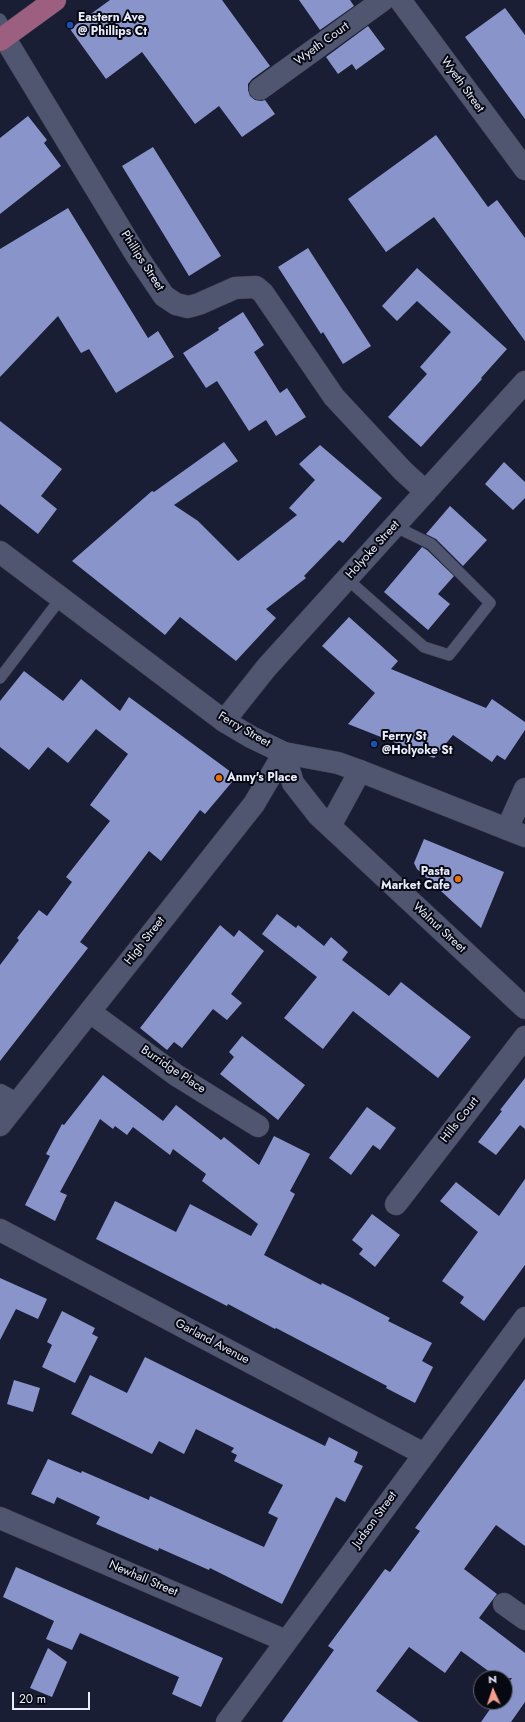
<!DOCTYPE html>
<style>
body{margin:0}
#map{position:relative;width:525px;height:1722px;overflow:hidden;background:#1a1e34;font-family:Jost,sans-serif}
canvas{display:block}
.north{position:absolute;left:473px;top:1670px;width:40px;height:40px;box-sizing:border-box;background:#070912;border:1px solid #616470;border-radius:50%;rotate:357deg;font-size:11px;font-weight:700;line-height:16px;text-align:center;color:#e9ecfc}
.north::after{content:'';display:block;margin:auto;width:14px;height:18px;background:#f49e8a;clip-path:polygon(50% 0,100% 100%,50% 72%,0 100%)}
.scale{position:absolute;left:12px;top:1692px;width:78px;height:18px;box-sizing:border-box;border:2px solid #e9ecfc;border-top:0;padding-left:5px;font-size:12px;line-height:14px;white-space:nowrap;color:#e9ecfc;-webkit-text-stroke:3px #070912;paint-order:stroke}
</style>
<div id="map">
<canvas width="525" height="1722"></canvas>
<div class="north">N</div>
<div class="scale">20 m</div>
</div>
<script>
const c = document.querySelector('canvas').getContext('2d');
c.lineJoin = 'round';
function fillPath(path, color) { c.fillStyle = color; c.fill(path, 'evenodd'); }
const toPath = rows => new Path2D(rows.map(r => 'M' + r).join(''));
function strokePath(path, color, width, dash) { c.strokeStyle = color; c.lineWidth = width; c.lineCap = dash ? 'butt' : 'round'; c.setLineDash(dash || []); c.stroke(path); }
function label(font, color, halo, rows, align = 'center') {
  c.font = font + ' Jost,sans-serif'; c.lineWidth = 4; c.setLineDash([]); c.textBaseline = 'middle'; c.strokeStyle = halo; c.fillStyle = color; for (const [text, x, y, turn = 0] of rows) {
    c.save(); c.translate(x, y); c.rotate((+turn || 0) * Math.PI / 180); c.textAlign = isNaN(turn) ? turn : align; if (halo) c.strokeText(text, 0, 0); c.fillText(text, 0, 0); c.restore();
  }
}
const building = toPath([
 [110,0,222,0,270,66,252,79,248,84,248,90,250,96,255,100,261,101,265,100,275,114,242,137,219,106,195,124,142,52,106,79,70,29],
 [299,0,350,0,354,6,320,30],
 [505,8,525,35,525,119,465,37],
 [368,26,385,49,356,70,352,64,338,74,326,57],
 [28,116,47,140,44,143,61,166,0,214,0,138],
 [436,135,488,207,497,200,525,238,525,341,434,217,386,252,348,199],
 [153,147,221,256,189,276,122,166],
 [68,208,148,338,158,331,174,357,116,393,89,349,81,353,58,316,0,377,0,249],
 [308,248,371,346,343,364,323,332,321,334,278,267],
 [417,268,507,349,481,378,482,379,421,447,388,417,427,374,420,367,451,332,417,301,397,321,382,306],
 [243,312,264,345,254,352,280,393,287,388,306,417,276,436,266,420,249,431,217,381,206,388,183,353,219,330,218,328],
 [0,421,62,469,41,496,57,509,38,534,0,504],
 [224,442,238,461,174,505,198,521,238,561,297,515,289,508,315,480,299,464,320,445,382,498,343,543,339,540,304,576,306,578,266,609,276,618,236,661,180,617,165,635,72,561,152,491,154,492],
 [504,462,525,482,525,498,513,510,485,484],
 [450,506,487,540,463,566,436,539,426,534],
 [422,547,427,550,454,576,438,594,450,604,428,630,384,592],
 [349,617,398,661,391,669,486,708,492,699,525,722,525,730,505,760,497,755,492,762,453,735,434,758,348,724,375,693,322,646],
 [24,671,63,701,81,679,120,711,129,697,231,772,232,782,205,814,200,810,161,861,149,851,80,942,88,948,0,1061,0,965,19,940,17,938,39,910,47,916,72,882,66,877,110,821,90,805,128,754,96,729,68,763,48,747,29,770,0,747,0,701],
 [424,839,504,872,481,928,417,869,414,863],
 [277,914,296,928,298,925,324,946,331,937,348,952,342,960,389,996,401,982,471,1037,438,1078,353,1011,323,1049,284,1018,317,977,262,934],
 [220,925,234,937,239,930,264,951,231,994,242,1003,227,1020,213,1009,182,1048,174,1042,167,1050,140,1028],
 [242,1036,305,1085,278,1120,220,1074,234,1057,229,1052],
 [103,1075,163,1121,176,1105,221,1140,224,1137,259,1165,274,1136,310,1154,290,1191,295,1194,264,1255,321,1285,322,1283,350,1297,390,1318,388,1321,432,1343,422,1361,433,1367,415,1403,386,1388,387,1386,276,1328,275,1329,228,1304,227,1306,96,1239,115,1201,176,1232,190,1204,251,1236,258,1224,202,1181,206,1174,173,1149,170,1155,133,1127,127,1135,115,1126,113,1129,100,1119,60,1192,67,1195,55,1221,25,1205,50,1156,46,1154,62,1124,64,1125],
 [525,1078,525,1129,520,1125,496,1155,478,1142,502,1111,500,1110],
 [367,1107,396,1128,380,1150,373,1145,351,1175,329,1158],
 [525,1179,525,1265,484,1321,460,1303,464,1297,442,1281,478,1232,440,1201,456,1182,499,1216],
 [372,1214,400,1235,375,1267,359,1254,363,1249,352,1240],
 [0,1278,47,1299,38,1319,16,1309,0,1340],
 [62,1311,95,1328,92,1334,98,1337,75,1383,42,1367,52,1345,47,1342],
 [145,1357,325,1446,329,1437,358,1452,354,1462,363,1466,345,1502,336,1497,282,1604,210,1568,209,1570,159,1548,158,1551,96,1524,100,1517,57,1497,54,1504,31,1494,48,1459,81,1473,82,1471,149,1500,150,1496,264,1547,278,1518,268,1513,283,1485,234,1461,237,1455,231,1452,234,1448,196,1429,184,1454,159,1441,152,1454,71,1414,90,1375,127,1393],
 [525,1379,525,1546,496,1525,464,1569,497,1594,479,1618,525,1653,525,1702,511,1722,481,1722,495,1702,505,1702,505,1688,512,1678,498,1678,461,1651,445,1673,409,1647,376,1691,419,1722,282,1722,334,1650,328,1646,385,1569,390,1572,420,1531,415,1528],
 [14,1380,40,1388,33,1412,7,1404],
 [16,1567,223,1658,201,1707,172,1694,179,1677,80,1633,72,1650,46,1639,54,1621,3,1597],
 [48,1648,67,1662,52,1697,30,1688]
]);
const service = toPath([
 [0,19,9,33],
 [347,579,424,647,449,655,490,603,431,544,394,526],
 [0,678,61,598]
]);
const minor = toPath([
 [400,0,525,169],
 [4,37,135,253,164,296,176,304,188,307,199,304,235,288,256,287,263,293,334,397,403,471,426,492],
 [260,89,383,0],
 [224,721,267,667,525,382],
 [284,753,293,783,318,815,525,1008],
 [330,826,360,771],
 [507,829,525,789],
 [90,1012,176,1075,258,1126],
 [0,1095,16,1104],
 [396,1204,525,1037],
 [0,1230,424,1454],
 [0,1518,286,1641],
 [504,1604,525,1619],
 [227,1722,525,1318]
]);
const tertiary = toPath([
 [0,1125,254,804,284,753]
]);
const secondary = toPath([
 [0,552,224,721,251,737,284,753,338,763,360,771,525,836]
]);
const primary = toPath([
 [0,40,55,0]
]);
const markers = [
 [70,25,4,"#1a4fb4"],
 [374,744,4,"#1a4fb4"],
 [219,778,4,"#e8710a"],
 [458,879,4,"#e8710a"]
];
const poiNames = [
 ["Eastern Ave",78,18],
 ["@ Phillips Ct",78,32],
 ["Ferry St",382,737],
 ["@Holyoke St",382,751],
 ["Anny's Place",227,778],
 ["Pasta",450,872,"right"],
 ["Market Cafe",450,886,"right"]
];
const streetNames = [
 ["Wyeth Court",322,44,-36],
 ["Wyeth Street",462,85,54],
 ["Phillips Street",142,261,57],
 ["Holyoke Street",373,550,-48],
 ["Ferry Street",244,730,30],
 ["Walnut Street",439,928,43],
 ["High Street",145,941,-52],
 ["Burridge Place",173,1070,34],
 ["Hills Court",460,1120,-52],
 ["Garland Avenue",212,1342,28],
 ["Judson Street",375,1520,-54],
 ["Newhall Street",143,1579,23]
];
fillPath(building, '#8994cb');
strokePath(service, '#38394c', 12);
strokePath(minor, '#38394c', 23);
strokePath(tertiary, '#38394c', 23);
strokePath(secondary, '#38394c', 23);
strokePath(primary, '#38394c', 23);
strokePath(service, '#50566f', 11);
strokePath(minor, '#50566f', 22);
strokePath(tertiary, '#50566f', 22);
strokePath(secondary, '#50566f', 22);
strokePath(primary, '#9c5f80', 22);
for (const [x, y, r, color] of markers) { const dot = new Path2D(); dot.arc(x, y, r, 0, 2 * Math.PI); c.fillStyle = color; c.fill(dot); strokePath(dot, '#070912', 1.5); }
label('bold 12px', '#e9ecfc', '#070912', poiNames, 'left');
label('12px', '#e9ecfc', '#070912', streetNames);
</script>
